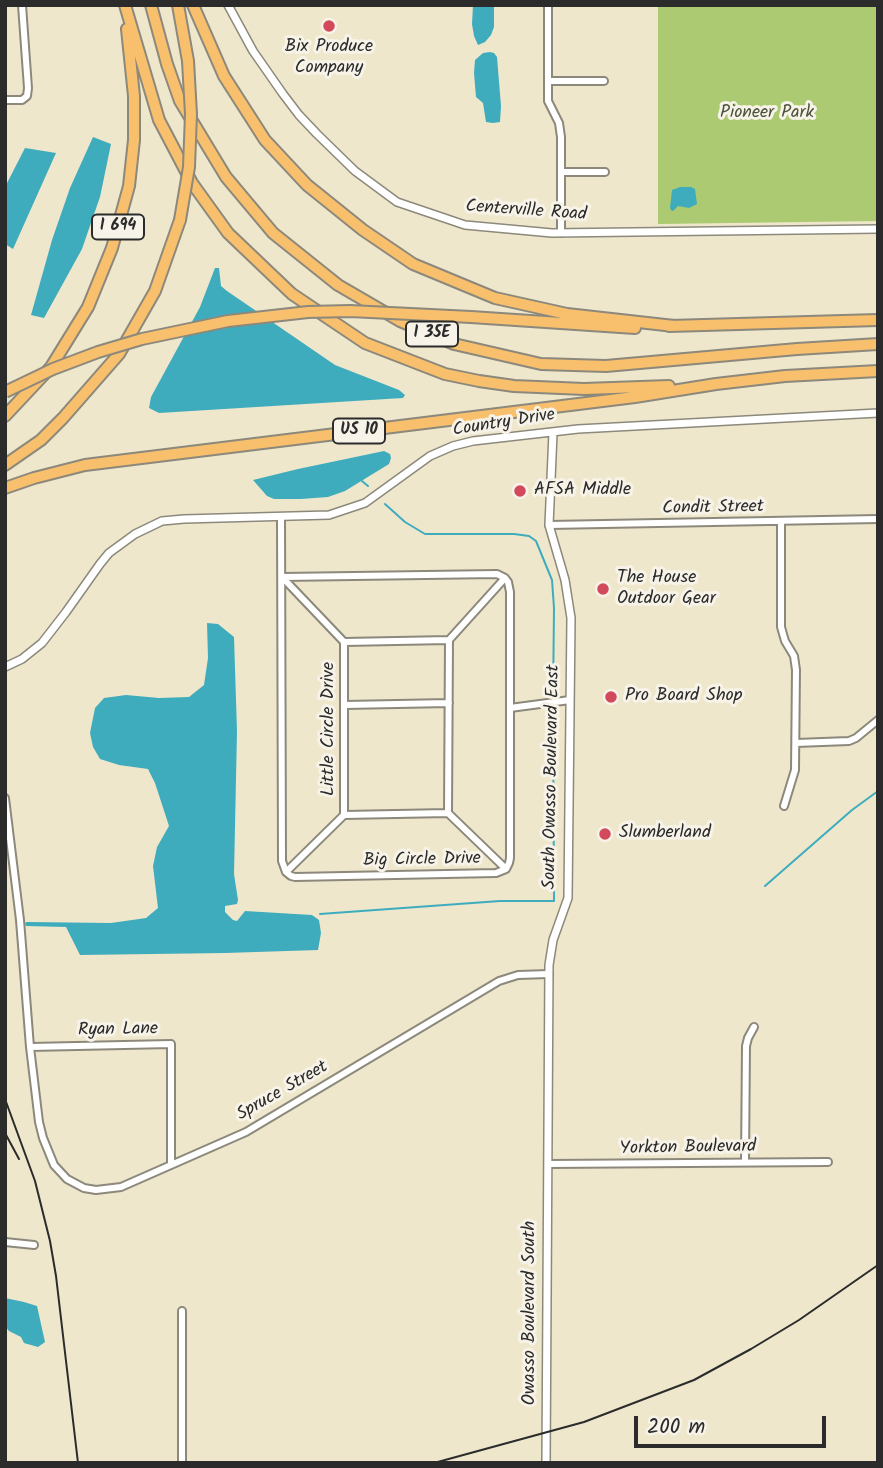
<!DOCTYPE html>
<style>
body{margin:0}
#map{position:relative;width:883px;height:1468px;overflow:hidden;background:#eee7cc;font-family:Kalam,sans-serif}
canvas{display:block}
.frame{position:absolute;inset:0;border:7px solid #2b2b2b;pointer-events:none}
.scale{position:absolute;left:634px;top:1416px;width:192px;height:32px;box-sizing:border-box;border:4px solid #2b2b2b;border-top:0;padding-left:9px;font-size:21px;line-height:24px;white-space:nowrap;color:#2b2b2b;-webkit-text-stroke:5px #f7f3e8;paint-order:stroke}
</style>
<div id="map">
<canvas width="883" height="1468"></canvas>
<div class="frame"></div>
<div class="scale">200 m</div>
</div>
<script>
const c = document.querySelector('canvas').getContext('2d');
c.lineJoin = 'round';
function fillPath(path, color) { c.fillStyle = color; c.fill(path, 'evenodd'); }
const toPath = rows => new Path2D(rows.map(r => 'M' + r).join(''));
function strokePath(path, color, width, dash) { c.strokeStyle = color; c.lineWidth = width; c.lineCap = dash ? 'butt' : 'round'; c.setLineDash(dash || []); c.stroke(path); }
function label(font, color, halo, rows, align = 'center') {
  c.font = font + ' Kalam,sans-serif'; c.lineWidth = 6; c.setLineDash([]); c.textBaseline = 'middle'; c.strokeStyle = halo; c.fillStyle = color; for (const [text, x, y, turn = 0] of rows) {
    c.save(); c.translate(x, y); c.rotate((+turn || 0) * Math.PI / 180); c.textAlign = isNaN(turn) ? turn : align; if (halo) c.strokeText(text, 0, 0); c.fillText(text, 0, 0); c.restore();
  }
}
const green = toPath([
 [658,5,878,5,878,221,658,224]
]);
const water = toPath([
 [473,5,494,5,494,27,491,35,485,42,478,45,474,36,472,24],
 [490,52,494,53,497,57,501,106,500,122,493,123,486,122,483,103,476,97,474,73,475,60,483,53],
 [93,137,111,144,100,197,82,249,44,318,31,315,52,240,70,188],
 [25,148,56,153,13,249,5,244,5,187],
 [680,187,691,187,695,189,697,204,689,208,678,206,673,211,671,210,670,208,672,190],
 [215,268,219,268,221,286,227,291,335,365,399,390,405,395,403,398,159,413,149,408,151,397,200,307],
 [384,451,390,454,391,458,389,464,345,491,328,497,301,499,274,499,267,496,253,480,298,469],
 [207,623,218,624,234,637,237,731,234,874,238,900,237,904,225,906,225,912,233,920,237,921,245,911,312,915,319,920,321,933,318,950,225,953,80,955,66,927,26,926,25,923,27,922,111,923,146,918,158,908,153,866,157,847,169,826,155,783,148,769,119,765,100,759,93,747,90,733,95,708,104,698,126,695,159,698,189,697,204,685,208,658],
 [5,1298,24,1302,37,1306,45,1342,38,1347,24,1343,21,1337,9,1331,5,1326]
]);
const stream = toPath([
 [362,481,368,486],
 [385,504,405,522,425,534,514,534,529,536,536,541,552,580,554,608,553,701],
 [765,886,852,810,878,791],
 [320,914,500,901,554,901,553,706]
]);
const minor = toPath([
 [548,5,548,101,559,123,561,137,561,233],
 [548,81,604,81],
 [5,100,22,100,27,96,28,88,22,5],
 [561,172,605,172],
 [281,517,282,861,286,872,291,876,295,877,496,873,506,869,509,863,510,858,510,592,508,582,505,578,497,574,282,577],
 [781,521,781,627,785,641,794,656,796,670,795,770,784,806],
 [549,525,878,519],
 [282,577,344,642,344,815],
 [344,642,449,640],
 [345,705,449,703],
 [510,708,570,700],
 [796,743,849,741,856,738,878,720],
 [5,798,20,920,30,1047,39,1122,43,1138,54,1165,67,1179,84,1188,96,1190,121,1187,246,1132,499,981,518,975,549,974],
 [448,813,449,640,505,578],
 [286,872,344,815,448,813,506,869],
 [30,1047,171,1044,171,1164],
 [745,1162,746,1046,748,1038,754,1027],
 [548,1164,828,1162],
 [5,1242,34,1245],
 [182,1311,182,1463]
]);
const tertiary = toPath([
 [228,5,253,51,283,94,299,115,317,134,355,171,397,202,465,225,552,233,878,229],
 [5,667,22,659,42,643,66,612,100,564,109,553,135,534,162,521,184,519,329,515,365,503,430,456,453,446,473,441,578,429,878,413],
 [546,1463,549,965,553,940,568,898,571,618,565,580,549,525,553,433]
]);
const motorway = toPath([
 [125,5,159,120,192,183,228,233,292,294,365,343,445,374,479,381,514,386,584,389,669,386],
 [151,5,167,64,180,101,226,177,273,233,338,285,400,321,454,344,541,364,606,366,797,349,878,344],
 [178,5,188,61],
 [193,5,224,76,265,140,307,185,363,230,413,264,495,298,567,314,674,326],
 [471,317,635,328],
 [669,326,878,320],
 [5,416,51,367,88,307,112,248,129,186,134,140,134,96,127,29],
 [5,465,41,440,63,418,119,354,155,291,180,220],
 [5,488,34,478,85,465,635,397,716,384,785,376,878,371]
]);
const rail = toPath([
 [5,1099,35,1181,50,1241,56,1276,78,1463],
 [5,1133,19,1159],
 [434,1463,584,1422,694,1380,751,1349,799,1320,878,1265]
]);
const motorwayBridge = toPath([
 [180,220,189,167,191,114,188,61],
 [5,392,53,369,98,352,142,339,228,321,308,312,350,311,471,317]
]);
const markers = [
 [329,26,7,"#d1495b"],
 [520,491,7,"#d1495b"],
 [603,589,7,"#d1495b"],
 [611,697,7,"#d1495b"],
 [605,834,7,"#d1495b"]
];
const shields = [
 [118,227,52],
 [432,334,52],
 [359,431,52]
];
const shieldNames = [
 ["I 694",118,227],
 ["I 35E",432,334],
 ["US 10",359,431]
];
const poiNames = [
 ["Bix Produce",329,48,"center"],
 ["Company",329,69,"center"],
 ["AFSA Middle",534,491],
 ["The House",617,579],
 ["Outdoor Gear",617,600],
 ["Pro Board Shop",625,697],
 ["Slumberland",619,834]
];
const parkNames = [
 ["Pioneer Park",767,114]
];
const streetNames = [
 ["Centerville Road",526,212,4],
 ["Country Drive",504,424,-9],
 ["Condit Street",713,509,-1],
 ["Little Circle Drive",330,729,-90],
 ["South Owasso Boulevard East",553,777,-89],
 ["Big Circle Drive",422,861,-1],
 ["Ryan Lane",118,1031,-1],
 ["Spruce Street",283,1092,-30],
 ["Yorkton Boulevard",688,1149,-1],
 ["Owasso Boulevard South",531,1313,-90]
];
fillPath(green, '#abca71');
fillPath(water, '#3facbd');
strokePath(stream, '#3facbd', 2);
strokePath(minor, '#8c897c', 10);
strokePath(tertiary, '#8c897c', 10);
strokePath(motorway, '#8c897c', 14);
strokePath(minor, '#fff', 6);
strokePath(tertiary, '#fff', 7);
strokePath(motorway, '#f8bf6c', 10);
strokePath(rail, '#2b2b2b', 2);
strokePath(motorwayBridge, '#8c897c', 14, []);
strokePath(motorwayBridge, '#f8bf6c', 10);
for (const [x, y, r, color] of markers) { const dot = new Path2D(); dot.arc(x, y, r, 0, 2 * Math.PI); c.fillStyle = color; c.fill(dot); strokePath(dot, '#f7f3e8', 2.5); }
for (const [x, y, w] of shields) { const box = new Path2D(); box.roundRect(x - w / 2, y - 12.5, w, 25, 5); c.fillStyle = '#f7f3e8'; c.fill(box); strokePath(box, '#2b2b2b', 2); }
label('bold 16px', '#2b2b2b', null, shieldNames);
label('18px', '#2b2b2b', '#f7f3e8', poiNames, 'left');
label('18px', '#4b533c', '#f7f3e8', parkNames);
label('18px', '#2b2b2b', '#f7f3e8', streetNames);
</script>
